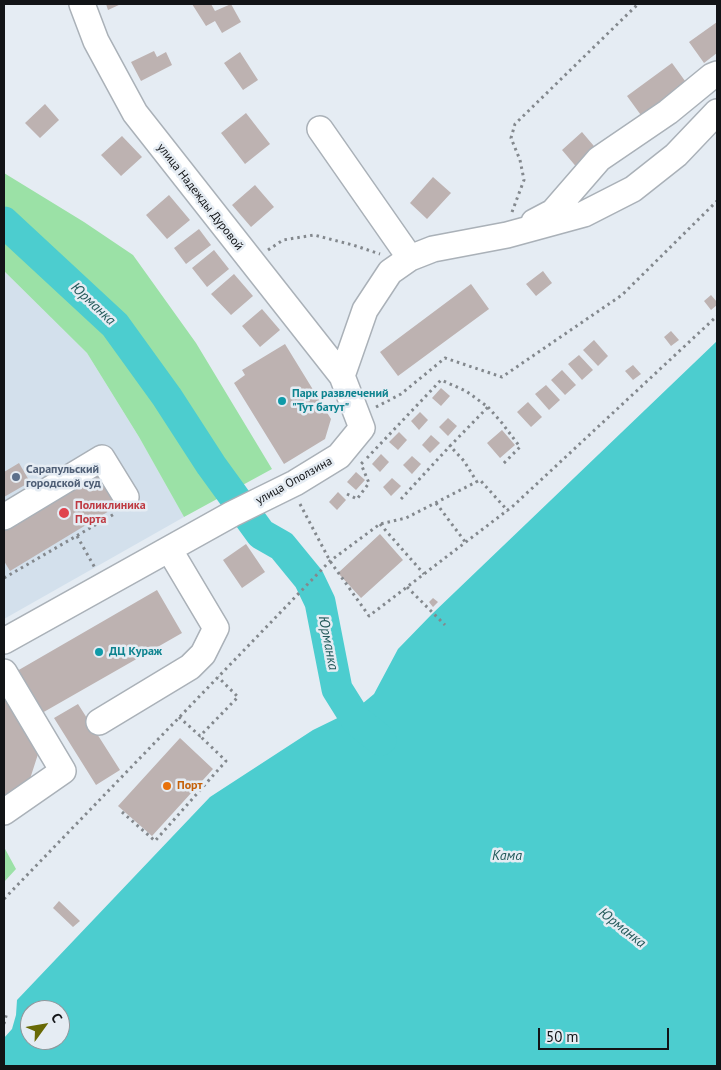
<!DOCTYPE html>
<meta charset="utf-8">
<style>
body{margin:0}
#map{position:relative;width:721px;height:1070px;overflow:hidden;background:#e5ecf3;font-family:"PT Sans",sans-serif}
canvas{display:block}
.frame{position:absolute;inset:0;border:5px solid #121417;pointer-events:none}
.north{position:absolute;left:20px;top:1000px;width:50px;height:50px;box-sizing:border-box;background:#e5ecf3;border:1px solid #91969b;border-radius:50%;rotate:58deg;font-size:14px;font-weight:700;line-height:20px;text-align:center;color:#121417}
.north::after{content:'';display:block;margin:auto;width:18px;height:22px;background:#686905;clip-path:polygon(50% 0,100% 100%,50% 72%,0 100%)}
.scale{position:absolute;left:538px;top:1028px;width:131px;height:22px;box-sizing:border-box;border:2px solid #121417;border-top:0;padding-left:6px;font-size:15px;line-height:18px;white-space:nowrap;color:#121417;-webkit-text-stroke:4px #e5ecf3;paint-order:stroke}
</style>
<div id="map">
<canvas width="721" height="1070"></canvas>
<div class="frame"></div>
<div class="north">С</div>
<div class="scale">50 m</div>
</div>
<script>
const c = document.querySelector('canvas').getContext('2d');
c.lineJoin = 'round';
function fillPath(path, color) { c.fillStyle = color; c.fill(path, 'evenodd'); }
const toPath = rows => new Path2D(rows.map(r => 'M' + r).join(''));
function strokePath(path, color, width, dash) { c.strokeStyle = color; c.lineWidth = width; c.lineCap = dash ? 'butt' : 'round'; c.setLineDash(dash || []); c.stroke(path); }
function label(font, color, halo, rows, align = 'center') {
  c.font = font + ' "PT Sans",sans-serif'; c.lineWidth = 5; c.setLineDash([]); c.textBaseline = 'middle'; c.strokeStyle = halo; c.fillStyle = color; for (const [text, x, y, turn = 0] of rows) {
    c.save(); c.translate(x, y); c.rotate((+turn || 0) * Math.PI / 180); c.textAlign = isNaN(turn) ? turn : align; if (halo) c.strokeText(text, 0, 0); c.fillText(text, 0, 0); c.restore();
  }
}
const built = toPath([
 [4,271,87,353,139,437,184,517,4,619]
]);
const green = toPath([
 [4,173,84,222,133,255,196,343,272,469,184,517,139,437,87,353,4,271],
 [4,847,16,869,4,882]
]);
const water = toPath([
 [717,341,717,1066,4,1066,4,1038,12,1029,16,1015,17,1000,210,797,313,730,356,709,374,694,398,649,432,614],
 [30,1010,60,1010,60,1040,30,1040]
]);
const river = toPath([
 [4,222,115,325,167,397,211,465,261,534,282,546,309,579,320,602,337,689,357,721,381,740]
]);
const building = toPath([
 [106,4,121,4,108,10],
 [192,4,211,4,215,11,231,4,241,22,222,33,215,21,206,26],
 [717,22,717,53,704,63,689,42],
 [154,51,157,57,166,52,172,65,141,81,131,62],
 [240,52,258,80,243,90,224,63],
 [672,63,688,85,643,118,627,96],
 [45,104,59,120,40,138,25,123],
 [246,113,270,144,245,164,221,133],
 [582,132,599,152,579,170,562,150],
 [122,136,142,157,121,176,101,155],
 [433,177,451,193,427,219,410,203],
 [255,185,274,207,251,227,232,205],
 [169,195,190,220,167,239,146,215],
 [199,229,211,245,186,264,174,248],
 [214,250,229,269,207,287,192,268],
 [543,271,552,283,536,296,526,284],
 [234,274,253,296,231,315,211,294],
 [471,284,489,309,398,376,380,352],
 [711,295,717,302,717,305,711,310,704,301],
 [262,309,280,330,260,347,242,326],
 [671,331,679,340,671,346,664,337],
 [594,340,608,356,598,366,583,350],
 [285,344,331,419,325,439,284,464,234,383,245,375,242,370],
 [579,355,593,370,582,380,568,364],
 [633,365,641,374,633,380,625,371],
 [562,370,576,385,565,395,551,380],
 [546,385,560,400,549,410,535,394],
 [441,388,450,396,441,406,432,398],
 [528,402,542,417,531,427,517,412],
 [420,412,428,420,419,430,411,421],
 [448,418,457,426,448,436,439,427],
 [502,430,515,445,500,458,487,443],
 [399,432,407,440,398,450,389,442],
 [431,435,440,443,430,453,422,445],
 [381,454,389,462,380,472,372,464],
 [412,456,421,464,412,474,403,465],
 [19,463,30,482,4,497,4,472],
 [101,465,124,502,10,571,4,561,4,525],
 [356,472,365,480,356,490,347,482],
 [392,478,401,486,391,496,383,487],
 [338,492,346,500,337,510,329,502],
 [380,534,403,560,361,598,338,573],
 [246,544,265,572,242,588,223,560],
 [157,590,182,633,42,713,17,671],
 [433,598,438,602,433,607,429,602],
 [4,687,40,748,29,782,4,798],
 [78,704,120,770,96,785,54,718],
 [180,738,213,769,152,836,118,806],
 [59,901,80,921,73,927,53,908]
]);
const path = toPath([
 [512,212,524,180,520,160,511,138,515,124,638,4],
 [268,250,283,240,314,235,353,245,380,254],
 [376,407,401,394,445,358,502,377,622,295,717,201],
 [488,407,502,423,520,447,502,465],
 [367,458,441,380,466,391,488,407,450,446,464,461,477,482],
 [347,494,357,499,369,483,361,464,363,462],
 [401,499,450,446],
 [436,503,466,543],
 [300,504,330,561,369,616,513,506,717,316],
 [380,524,424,574],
 [77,536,95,568],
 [4,578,116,513],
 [407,587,445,625],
 [179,717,200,736,238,697,218,677],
 [122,812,155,841,226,761,200,736],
 [4,899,330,561,380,524,406,518,480,480,508,511],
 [4,1024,7,1012]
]);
const minor = toPath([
 [320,129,410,258],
 [534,222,553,212,599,159,668,112,712,76,717,74],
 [342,376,365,310,390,272,410,258,433,249,507,235,584,214,633,189,676,155,717,112],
 [4,517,102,458,126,497],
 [4,641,232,514,295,483,339,456,362,428,342,376,135,113,96,41,82,4],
 [4,672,63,771,4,812],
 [99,722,190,667,203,654,216,628,169,549]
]);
const markers = [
 [282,401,5,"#0f9aa8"],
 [16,477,5,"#5c6f8a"],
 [64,513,6,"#e0444e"],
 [99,652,5,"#0f9aa8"],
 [167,786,5,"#e8710a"]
];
const streetNames = [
 ["улица Надежды Дуровой",200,197,52],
 ["улица Оползина",294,481,-29]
];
const cultureNames = [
 ["Парк развлечений",292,394],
 ["\"Тут батут\"",292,408],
 ["ДЦ Кураж",109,652]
];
const serviceNames = [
 ["Сарапульский",26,470],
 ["городской суд",26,484]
];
const healthNames = [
 ["Поликлиника",75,506],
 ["Порта",75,520]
];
const foodNames = [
 ["Порт",177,786]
];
const waterNames = [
 ["Юрманка",93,304,43],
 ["Юрманка",328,643,79],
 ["Кама",507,856],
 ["Юрманка",622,928,38]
];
fillPath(built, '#d3e0ec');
fillPath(green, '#9be1a6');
fillPath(water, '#4ccdcf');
strokePath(river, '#4ccdcf', 31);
fillPath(building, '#bdb2b1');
strokePath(minor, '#aab1b8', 28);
strokePath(path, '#83888d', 3, [2.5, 4]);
strokePath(minor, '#fff', 25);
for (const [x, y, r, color] of markers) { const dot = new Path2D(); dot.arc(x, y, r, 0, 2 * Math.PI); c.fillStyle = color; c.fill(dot); strokePath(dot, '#e5ecf3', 2); }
label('12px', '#121417', '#e5ecf3', streetNames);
label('bold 12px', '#0d838f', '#e5ecf3', cultureNames, 'left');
label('bold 12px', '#4e5e75', '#e5ecf3', serviceNames, 'left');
label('bold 12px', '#be3a42', '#e5ecf3', healthNames, 'left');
label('bold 12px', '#c56008', '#e5ecf3', foodNames, 'left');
label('italic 14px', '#245a5b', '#e5ecf3', waterNames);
</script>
